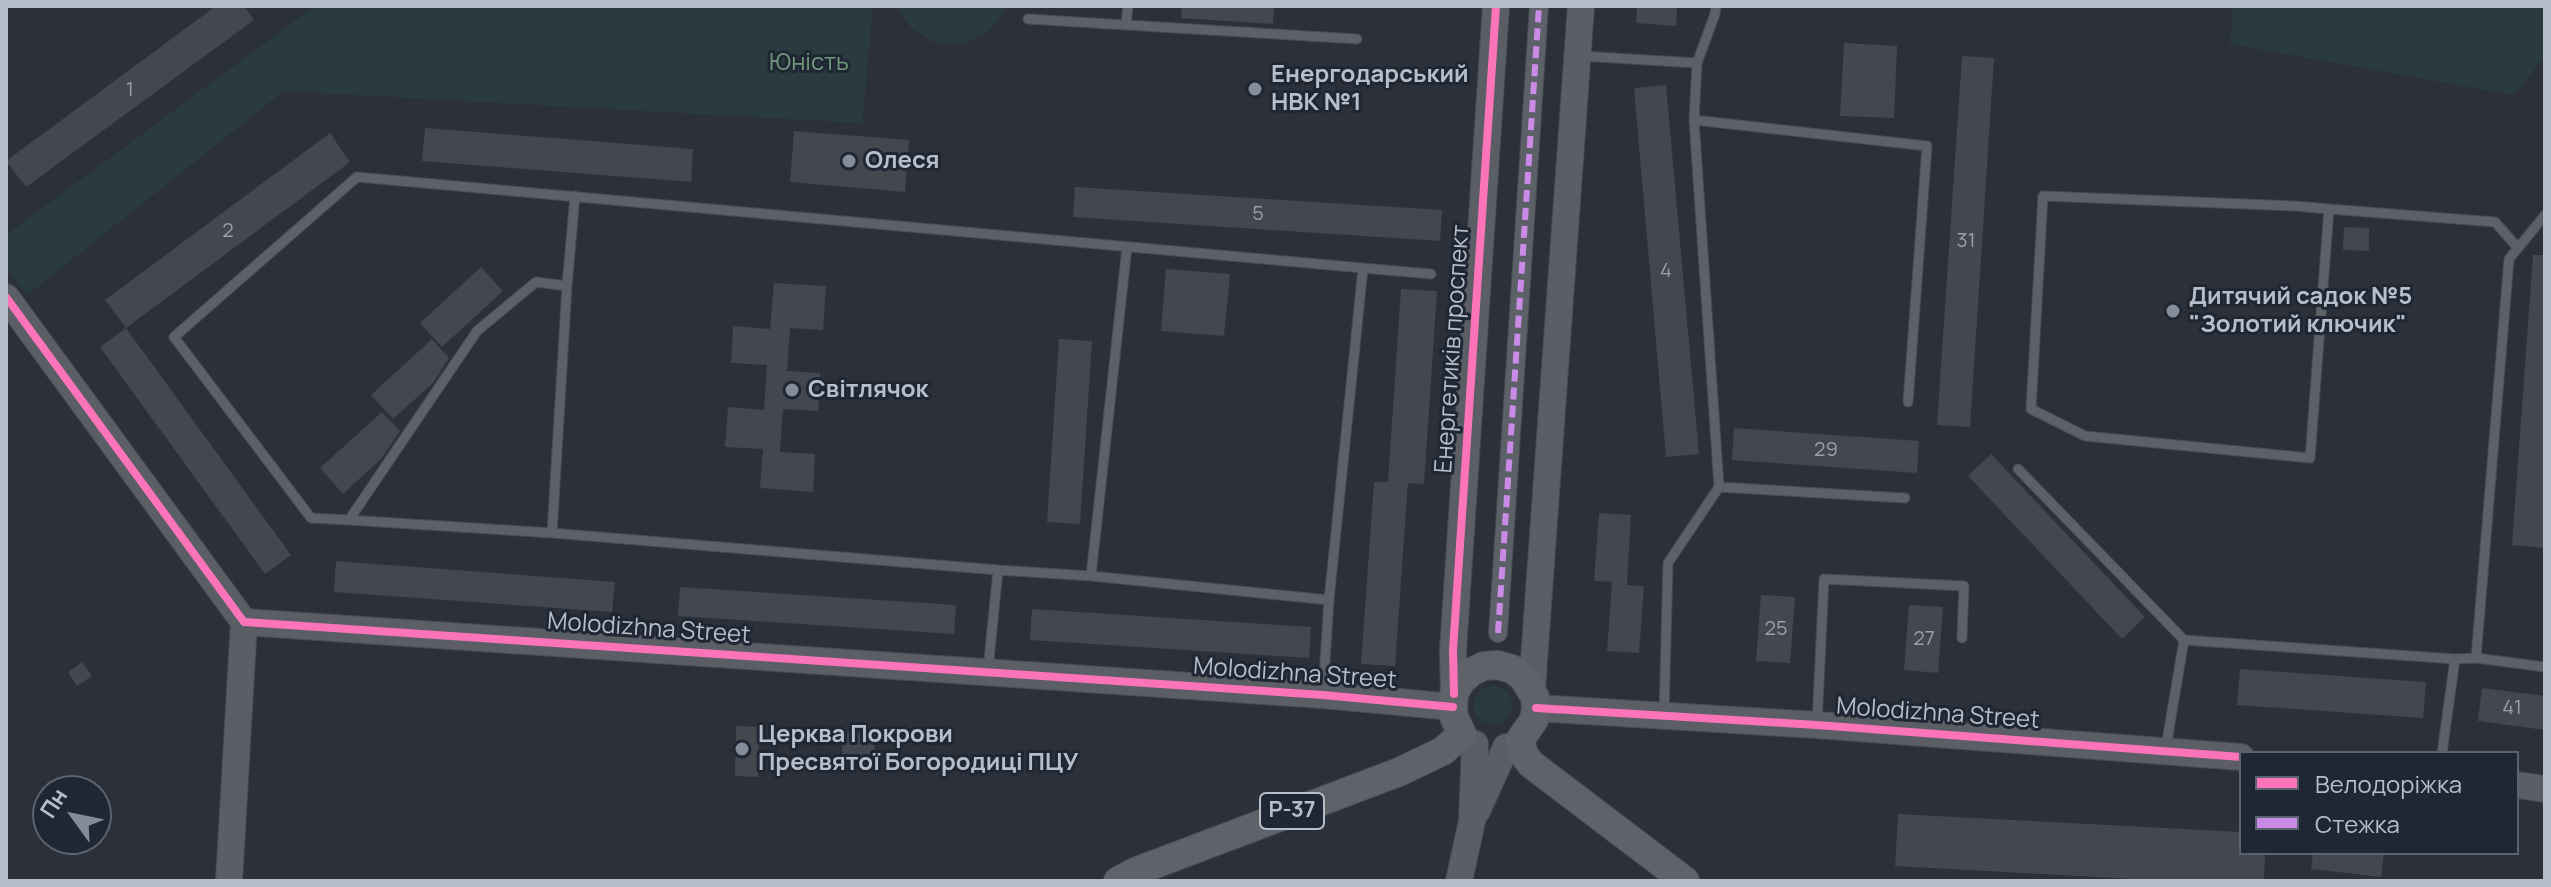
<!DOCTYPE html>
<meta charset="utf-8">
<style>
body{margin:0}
#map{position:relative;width:2551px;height:887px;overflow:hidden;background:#2c3139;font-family:Manrope,sans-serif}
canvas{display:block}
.frame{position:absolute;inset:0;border:8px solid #b7bdc9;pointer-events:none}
.legend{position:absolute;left:2239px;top:751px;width:280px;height:104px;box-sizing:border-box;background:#202734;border:2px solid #5c6370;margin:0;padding:10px 14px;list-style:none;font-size:24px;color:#b7bdc9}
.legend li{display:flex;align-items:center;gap:16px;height:40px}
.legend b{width:40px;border:2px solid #5c6370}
.north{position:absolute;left:32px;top:775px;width:80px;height:80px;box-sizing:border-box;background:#202734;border:2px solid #5c6370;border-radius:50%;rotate:303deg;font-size:22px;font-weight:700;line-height:32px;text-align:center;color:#b7bdc9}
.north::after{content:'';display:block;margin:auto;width:28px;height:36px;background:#868c97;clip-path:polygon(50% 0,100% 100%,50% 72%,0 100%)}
</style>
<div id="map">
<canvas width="2551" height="887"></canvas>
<div class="frame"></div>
<ul class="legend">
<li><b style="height:10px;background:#fb73b8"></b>Велодоріжка</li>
<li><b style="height:10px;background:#ca8be6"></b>Стежка</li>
</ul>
<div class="north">Пн</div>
</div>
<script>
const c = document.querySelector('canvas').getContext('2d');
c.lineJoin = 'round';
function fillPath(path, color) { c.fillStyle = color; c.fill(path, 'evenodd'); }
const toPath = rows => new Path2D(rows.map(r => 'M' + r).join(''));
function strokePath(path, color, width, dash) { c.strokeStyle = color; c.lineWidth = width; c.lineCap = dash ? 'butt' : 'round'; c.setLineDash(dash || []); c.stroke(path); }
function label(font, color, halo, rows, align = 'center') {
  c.font = font + ' Manrope,sans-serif'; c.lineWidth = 6; c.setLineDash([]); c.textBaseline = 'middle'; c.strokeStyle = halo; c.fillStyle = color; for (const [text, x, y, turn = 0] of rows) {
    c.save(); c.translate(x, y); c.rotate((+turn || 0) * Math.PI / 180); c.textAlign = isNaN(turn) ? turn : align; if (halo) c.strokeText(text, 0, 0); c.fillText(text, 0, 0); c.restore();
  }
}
const green = toPath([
 [315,6,873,6,862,123,284,91,27,295,6,268,6,235],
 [897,6,1006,6,994,26,984,35,960,44,947,44,933,42,911,28],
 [2233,6,2545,6,2545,56,2514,95,2230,44],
 '1474 705a19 19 0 1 1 38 0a19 19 0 1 1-38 0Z'
]);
const building = toPath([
 [216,6,244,6,254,20,26,187,6,161],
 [1182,6,1274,6,1273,24,1181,18],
 [1637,6,1677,6,1676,26,1636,23],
 [1844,43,1897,46,1894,118,1840,116],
 [1962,56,1994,58,1970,427,1937,425],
 [1666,85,1699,454,1666,457,1634,88],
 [425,128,693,149,691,182,422,161],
 [794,131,909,140,905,192,790,182],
 [330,133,350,162,126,328,105,300],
 [1075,187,1442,210,1440,241,1073,217],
 [2344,227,2369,228,2369,251,2343,250],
 [2533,255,2545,255,2545,548,2512,545],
 [481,267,503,291,442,347,420,323],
 [1166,269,1230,274,1224,336,1161,331],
 [774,283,826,286,823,330,790,328,787,371,820,373,818,411,783,409,780,452,815,454,813,492,760,488,763,449,725,447,728,407,764,410,767,365,731,363,733,326,770,329],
 [1401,289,1437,291,1424,484,1408,483,1395,666,1361,664,1374,482,1388,482],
 [126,328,291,555,265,574,100,347],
 [432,339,449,358,433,383,393,419,371,395],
 [1059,339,1092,341,1080,524,1047,522],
 [382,412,400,431,381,459,343,494,320,468],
 [1734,428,1919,441,1917,473,1732,460],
 [1991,454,2145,617,2122,639,1968,476],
 [1599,513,1631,515,1627,585,1644,586,1639,653,1607,651,1612,582,1594,581],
 [336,561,615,582,612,612,334,592],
 [680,587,956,605,954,634,678,616],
 [1761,595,1795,597,1790,663,1756,661],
 [1909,605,1943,607,1938,673,1904,670],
 [1032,609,1311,627,1309,658,1030,640],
 [82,662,92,676,77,686,68,672],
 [2240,669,2426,682,2423,718,2237,705],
 [2482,688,2545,696,2545,730,2478,721],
 [736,726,759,727,758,777,735,776],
 [842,733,875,734,874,760,842,759],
 [1898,814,2241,832,2241,853,2265,853,2264,881,2169,881,1895,866],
 [2313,853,2384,853,2381,877,2311,869]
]);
const lane = toPath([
 [1028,19,1357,39],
 [1126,25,1128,6],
 [1581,56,1697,63],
 [1694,120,1927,146,1908,402],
 [2329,209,2310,458,2085,436,2031,409,2043,196,2295,206,2329,209,2495,222,2518,248],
 [1363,268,1431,274],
 [567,286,575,196],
 [2018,469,2184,640,2455,659,2476,658,2545,667],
 [1719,487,1905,498],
 [349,520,311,518,174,337,357,177,1363,268,1329,600,1323,692],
 [552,533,349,520,477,331,536,282,567,286,552,533,998,570],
 [1091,576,1127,247],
 [2476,658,2509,259,2545,215],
 [988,670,998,570,1091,576,1329,600],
 [1664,715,1668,563,1719,487,1694,120,1697,63,1715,14,1716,6],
 [1817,724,1824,579,1964,586,1962,638],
 [2166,747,2184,640],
 [2442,753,2455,659]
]);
const street = toPath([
 [1498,633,1539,6]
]);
const secondary = toPath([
 [6,297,244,622,1323,695,1453,707],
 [1532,688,1581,6],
 [1454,694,1453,650,1496,6],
 [1536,708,1817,725,2241,757],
 [2517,785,2545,789],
 [1477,811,1506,747],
 [229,881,244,622],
 [1459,881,1472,821,1475,744]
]);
const primary = toPath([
 [1118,881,1137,871,1399,772,1443,751,1462,734,1454,717,1453,707,1454,694,1461,681,1471,672,1484,666,1498,665,1512,669,1523,677,1535,697,1536,708,1534,720,1520,740,1524,755,1531,764,1685,881]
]);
const quiet = toPath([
 [1498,633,1539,6]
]);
const cycleway = toPath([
 [6,297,244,622,1323,695,1453,707],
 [1454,694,1453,650,1496,6],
 [1536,708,1817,725,2241,757]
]);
const markers = [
 [1255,89,8,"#868c97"],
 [849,161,8,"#868c97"],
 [2173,311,8,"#868c97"],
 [792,390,8,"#868c97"],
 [742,749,8,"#868c97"]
];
const numberNames = [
 ["1",130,90],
 ["5",1258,214],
 ["2",228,231],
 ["31",1966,241],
 ["4",1666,271],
 ["29",1826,450],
 ["25",1776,629],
 ["27",1924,639],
 ["41",2512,708]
];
const shields = [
 [1292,811,64]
];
const shieldNames = [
 ["Р-37",1292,811]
];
const parkNames = [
 ["Юність",809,63]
];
const poiNames = [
 ["Енергодарський",1271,75],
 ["НВК №1",1271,103],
 ["Олеся",865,161],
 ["Дитячий садок №5",2189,297],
 ["\"Золотий ключик\"",2189,325],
 ["Світлячок",808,390],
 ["Церква Покрови",758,735],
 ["Пресвятої Богородиці ПЦУ",758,763]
];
const streetNames = [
 ["Енергетиків проспект",1453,349,-86],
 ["Molodizhna Street",649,629,4],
 ["Molodizhna Street",1295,674,4],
 ["Molodizhna Street",1938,714,4]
];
fillPath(green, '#2a3b3f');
fillPath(building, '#43474e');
strokePath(lane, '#484c52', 11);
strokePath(street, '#484c52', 20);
strokePath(secondary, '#484c52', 28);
strokePath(primary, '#4a4e56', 30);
strokePath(lane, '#5c6067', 9);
strokePath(street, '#5c6067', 18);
strokePath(secondary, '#5b5e65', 26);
strokePath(primary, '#5f6268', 28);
strokePath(quiet, '#ca8be6', 6, [12, 6]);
strokePath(cycleway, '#fb73b8', 8);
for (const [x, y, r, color] of markers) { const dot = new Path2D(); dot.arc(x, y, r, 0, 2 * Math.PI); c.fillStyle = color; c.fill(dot); strokePath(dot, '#202734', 3); }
label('20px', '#9aa0aa', null, numberNames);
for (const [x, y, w] of shields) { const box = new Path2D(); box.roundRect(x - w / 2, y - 18, w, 36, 6); c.fillStyle = '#202734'; c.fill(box); strokePath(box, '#b7bdc9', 2); }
label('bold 22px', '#b7bdc9', null, shieldNames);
label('24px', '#70987c', '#202734', parkNames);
label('bold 24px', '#b7bdc9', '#202734', poiNames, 'left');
label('24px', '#b7bdc9', '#202734', streetNames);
</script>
